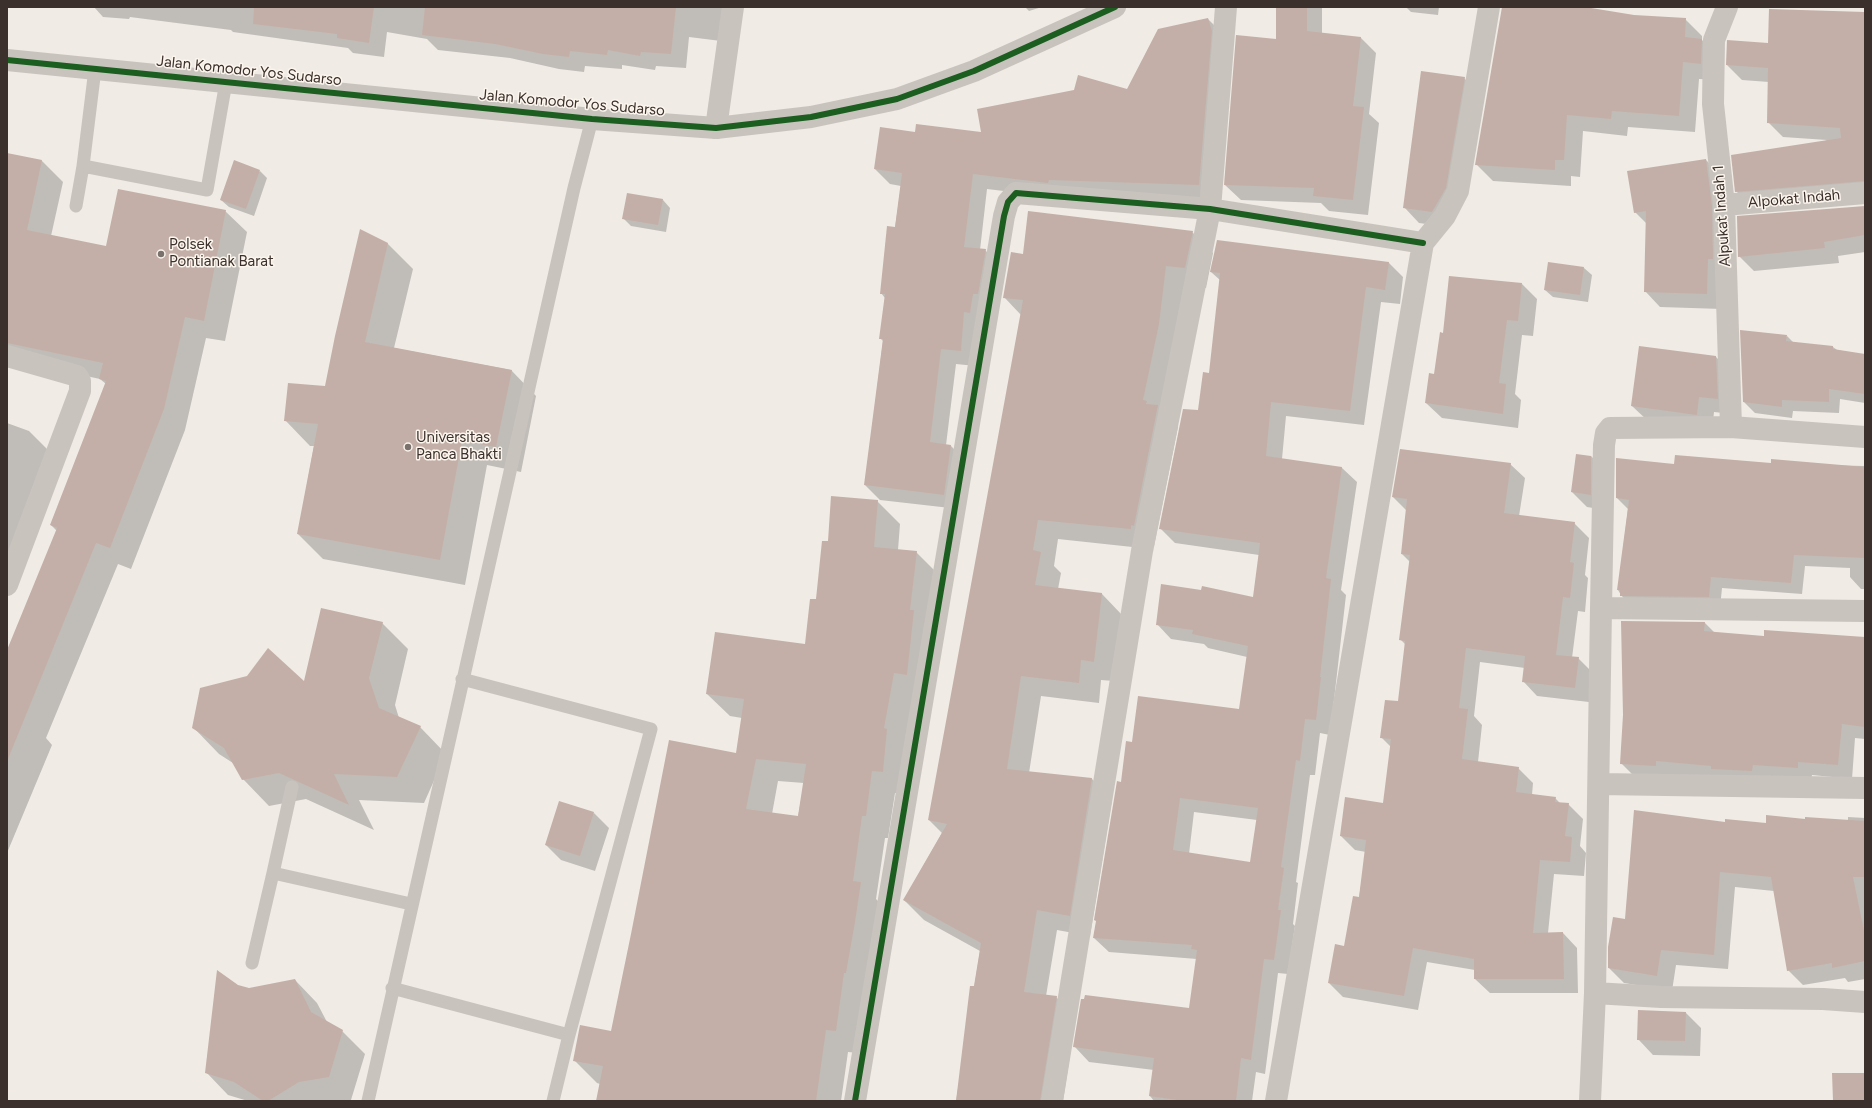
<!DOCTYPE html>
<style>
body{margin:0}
#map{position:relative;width:1872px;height:1108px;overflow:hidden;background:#f0ebe5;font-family:Figtree,sans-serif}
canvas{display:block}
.frame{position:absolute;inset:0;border:8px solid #3b302b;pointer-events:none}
</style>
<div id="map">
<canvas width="1872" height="1108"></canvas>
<div class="frame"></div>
</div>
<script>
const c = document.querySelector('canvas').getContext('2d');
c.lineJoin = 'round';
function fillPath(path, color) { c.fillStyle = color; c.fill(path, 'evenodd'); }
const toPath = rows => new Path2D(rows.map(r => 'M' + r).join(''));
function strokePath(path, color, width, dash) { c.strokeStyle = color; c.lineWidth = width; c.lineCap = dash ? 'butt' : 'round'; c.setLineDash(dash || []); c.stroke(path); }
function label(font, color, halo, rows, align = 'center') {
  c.font = font + ' Figtree,sans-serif'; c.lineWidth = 3; c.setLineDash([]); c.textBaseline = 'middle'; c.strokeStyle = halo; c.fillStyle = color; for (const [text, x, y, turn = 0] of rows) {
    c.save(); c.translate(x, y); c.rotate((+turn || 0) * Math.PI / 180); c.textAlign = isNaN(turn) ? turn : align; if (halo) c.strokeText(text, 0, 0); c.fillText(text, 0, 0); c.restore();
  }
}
const shadow = toPath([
 [94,7,725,7,721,41,689,37,686,68,656,66,655,70,622,65,622,69,585,66,584,72,559,69,510,58,438,50,427,39,387,32,384,57,353,53,348,48,233,32,231,30,130,17,129,19,103,17],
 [1025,7,1042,7,1029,11],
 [1277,7,1322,7,1322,34,1361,38,1376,53,1369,114,1379,123,1368,215,1329,211,1321,203,1241,200,1225,185,1278,40],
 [1406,7,1439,7,1438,15,1411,12],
 [1504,7,1578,7,1634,16,1685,19,1702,36,1702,40,1718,56,1718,80,1699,79,1695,132,1628,127,1627,136,1583,131,1580,177,1571,176,1571,186,1493,181,1476,164],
 [1865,13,1865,196,1751,206,1736,191,1827,140,1783,137,1768,122,1769,82,1742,80,1727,65,1769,44],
 [1208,19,1223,34,1214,199,1063,198,987,189,980,250,985,250,1000,266,976,366,956,364,946,445,951,446,966,461,959,509,880,500,865,485,883,341,880,338,885,298,881,293,895,228,901,186,890,184,875,169,916,133,982,133,1128,90],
 [1464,78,1479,93,1448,227,1419,223,1404,207],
 [7,154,42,161,63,182,51,236,107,247,225,211,247,232,225,341,206,338,185,430,131,569,118,564,46,738,52,745,7,853,7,678,12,665,7,660,7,652,57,531,51,525,106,384,100,379,7,359],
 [1706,160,1721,175,1722,309,1660,307,1645,291,1647,224,1635,212],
 [260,171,267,178,254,216,229,207,221,200],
 [663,200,670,208,666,232,631,226,623,218],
 [1865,207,1865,252,1838,256,1839,263,1754,271,1739,256],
 [1192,232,1213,253,1206,288,1186,285,1165,413,1178,427,1154,546,1151,545,1151,549,1058,539,1054,566,1061,573,1058,589,1102,594,1122,615,1114,681,1101,680,1099,703,1041,696,1029,773,1092,779,1112,800,1090,936,1057,930,1046,996,1056,997,1076,1017,1063,1101,956,1101,980,951,924,920,904,900,942,833,929,820,1021,315,1004,297,1024,255],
 [387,243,413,269,394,348,511,370,536,396,521,472,487,465,465,585,323,559,298,534,314,446,310,446,285,420,326,387],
 [1389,263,1403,277,1400,304,1381,302,1364,425,1286,416,1282,459,1342,468,1357,482,1341,590,1346,595,1330,735,1320,733,1315,775,1310,775,1296,882,1298,883,1293,924,1295,926,1288,974,1278,973,1265,1074,1256,1072,1252,1101,1154,1101,1150,1096,1154,1070,1089,1062,1075,1047,1190,1009,1197,959,1109,952,1094,938,1122,783,1133,743,1240,710,1247,657,1208,648,1204,644,1171,639,1157,624,1254,599,1259,555,1175,543,1160,528,1210,374,1220,280,1211,272],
 [1194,812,1257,820,1251,863,1189,854],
 [1549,263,1584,268,1592,275,1588,302,1553,297,1545,290],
 [1522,284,1537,299,1533,336,1522,335,1515,394,1521,400,1518,428,1442,418,1426,403,1435,375,1444,334],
 [1787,336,1794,343,1833,347,1837,350,1865,355,1865,403,1840,399,1839,413,1793,411,1792,418,1755,413,1744,402],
 [1716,357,1731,372,1733,414,1714,412,1712,430,1648,421,1632,406],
 [7,423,29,431,51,453,7,582],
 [1591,456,1606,472,1606,510,1587,507,1572,492],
 [1510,464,1525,478,1519,516,1574,523,1589,538,1585,575,1588,578,1585,612,1578,611,1572,658,1578,658,1593,673,1589,702,1537,696,1523,681,1525,668,1480,662,1474,716,1482,725,1478,762,1518,768,1533,783,1532,795,1555,798,1560,803,1568,804,1583,819,1580,846,1586,853,1584,876,1554,874,1548,933,1563,933,1577,948,1578,993,1490,993,1475,979,1475,970,1427,962,1418,1010,1343,997,1329,983,1345,947,1359,898,1366,852,1355,850,1341,836,1384,804,1391,747,1381,737,1399,702,1406,645,1400,639,1410,562,1402,554,1407,511,1393,497],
 [1772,464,1865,466,1865,589,1861,589,1850,577,1850,568,1805,566,1802,594,1722,588,1720,608,1632,607,1621,595,1618,590,1628,509,1617,498,1675,465],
 [877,501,900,524,898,550,916,552,939,575,905,794,895,793,888,838,885,838,876,899,883,906,859,1053,848,1052,841,1101,597,1101,600,1084,597,1083,575,1061,612,1032,737,754,742,718,730,716,707,694,806,645,829,543],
 [778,781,804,783,798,817,772,814],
 [1622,622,1705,623,1715,633,1765,637,1865,638,1865,739,1855,738,1852,779,1812,775,1811,781,1635,777,1621,763,1624,715],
 [382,623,408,649,395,705,399,718,420,727,446,754,424,803,359,800,374,830,306,799,269,806,243,779,233,763,219,754,193,727,305,682],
 [594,813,609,828,595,871,561,860,546,845],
 [1848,817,1865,818,1865,979,1848,982,1845,978,1803,985,1788,970,1774,891,1735,887,1728,969,1676,965,1672,991,1624,983,1609,968,1626,920,1725,824,1766,824,1806,820,1848,821],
 [295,980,317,1003,327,1022,342,1031,365,1054,351,1100,248,1101,228,1095,206,1072,238,986,249,989],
 [1686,1013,1701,1028,1700,1056,1653,1055,1638,1039]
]);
const building = toPath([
 [254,7,374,7,369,43,337,38,337,34,253,24],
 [425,7,676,7,671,54,641,52,640,56,608,50,607,55,570,51,569,57,543,54,495,44,422,35],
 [1276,7,1307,7,1307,31,1361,37,1353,106,1364,107,1353,200,1313,196,1314,188,1224,185,1236,35,1276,39],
 [1502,7,1585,7,1634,15,1686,18,1685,37,1702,39,1701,64,1683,62,1679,116,1612,111,1611,119,1567,115,1564,160,1555,160,1555,170,1475,165],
 [1769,9,1865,12,1865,181,1735,192,1731,155,1841,138,1840,128,1767,123,1768,68,1726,65,1727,40,1768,43],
 [1208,18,1212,31,1199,185,1049,180,1048,183,973,174,964,247,986,249,978,294,973,294,970,313,964,312,961,351,941,349,930,442,951,445,944,495,864,485,883,339,879,339,885,294,880,294,887,226,895,227,902,173,874,169,880,127,915,132,916,124,981,132,977,109,1074,90,1078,75,1127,89,1158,29],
 [1421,71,1465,77,1446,188,1432,212,1403,208],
 [7,153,42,160,27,230,106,246,118,189,226,210,204,321,185,317,164,409,110,548,96,543,8,759,7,650,57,528,50,525,106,381,99,379,103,363,7,343],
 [1706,159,1712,206,1713,259,1708,259,1707,294,1644,292,1646,211,1634,213,1627,171],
 [234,160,260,170,246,209,220,200],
 [627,193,663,199,658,225,622,219],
 [1865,206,1865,235,1824,242,1825,248,1738,257,1737,216],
 [1028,211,1193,231,1185,268,1166,266,1159,324,1143,400,1147,401,1146,404,1158,405,1134,526,1131,525,1131,529,1038,520,1033,550,1041,552,1035,585,1102,593,1094,662,1081,660,1079,683,1021,676,1007,769,1092,778,1070,916,1037,910,1024,992,1057,996,1040,1101,956,1101,970,986,974,986,981,943,903,900,947,824,928,820,1023,300,1003,298,1011,252,1023,254],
 [360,229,388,243,365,342,512,370,496,447,462,441,440,560,297,534,318,424,284,421,288,383,325,386,335,336],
 [1217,240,1389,262,1385,290,1366,287,1350,411,1271,402,1266,456,1342,467,1326,578,1331,579,1320,677,1321,677,1316,720,1305,719,1300,761,1296,760,1281,867,1284,868,1278,910,1281,910,1274,960,1264,959,1251,1060,1241,1058,1236,1101,1184,1101,1149,1096,1154,1058,1073,1047,1081,999,1084,999,1085,995,1189,1008,1197,950,1191,949,1192,945,1093,938,1096,921,1094,920,1117,781,1121,782,1126,741,1132,742,1138,696,1239,709,1248,646,1192,634,1193,630,1156,625,1161,584,1201,590,1202,586,1253,597,1260,543,1159,529,1183,409,1198,410,1203,372,1209,373,1220,273,1210,272],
 [1180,798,1258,808,1250,862,1173,850],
 [1548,262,1584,267,1580,295,1544,290],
 [1449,276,1522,283,1518,321,1507,320,1499,383,1506,384,1503,414,1425,403,1429,373,1434,374,1440,332,1443,333],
 [1740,330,1787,335,1786,341,1833,346,1833,349,1865,354,1865,394,1829,389,1829,402,1782,400,1782,407,1743,402],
 [1639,346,1716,356,1718,399,1699,397,1697,415,1631,406],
 [1400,449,1511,463,1504,513,1575,522,1570,562,1574,563,1570,598,1563,597,1556,655,1579,657,1575,688,1522,682,1525,656,1466,648,1459,708,1468,709,1462,759,1519,767,1516,792,1556,797,1555,802,1569,803,1565,836,1572,837,1570,862,1540,860,1533,933,1563,932,1564,979,1474,979,1474,959,1413,948,1404,996,1328,983,1335,944,1344,946,1353,896,1359,897,1366,840,1340,836,1345,797,1383,803,1391,739,1380,738,1385,700,1398,701,1405,641,1399,640,1410,555,1401,554,1407,499,1392,497],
 [1576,454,1591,456,1591,495,1571,492],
 [1675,455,1771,463,1771,459,1865,467,1865,558,1794,555,1791,583,1711,577,1709,597,1620,596,1620,590,1617,590,1629,500,1616,498,1616,458,1674,464],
 [831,496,878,500,874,547,917,551,910,610,914,610,907,675,894,673,884,728,887,729,883,772,872,771,866,816,862,816,853,881,861,882,855,922,846,973,844,973,836,1031,826,1030,816,1101,596,1101,603,1066,573,1061,580,1025,611,1031,631,934,669,740,736,753,744,699,706,694,715,632,805,644,810,599,816,599,822,541,828,541],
 [756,759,806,764,798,816,746,809],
 [321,608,383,622,369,678,379,708,421,726,397,777,334,774,349,805,279,773,242,780,224,748,192,728,200,688,247,676,268,648,304,681],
 [1621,621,1705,622,1704,631,1764,636,1764,630,1865,637,1865,727,1842,724,1838,765,1798,762,1798,768,1753,765,1752,771,1711,769,1711,766,1656,761,1656,766,1620,764,1623,715],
 [559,801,594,812,580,856,545,845],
 [1634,810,1725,822,1725,819,1766,823,1766,815,1805,819,1805,817,1865,821,1865,877,1853,877,1865,936,1865,961,1832,968,1832,963,1787,971,1771,877,1720,872,1714,955,1661,950,1657,976,1608,968,1608,947,1613,917,1625,919],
 [217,970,238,985,249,988,295,979,311,1012,343,1030,329,1077,299,1082,268,1101,263,1101,234,1082,205,1073],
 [1638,1010,1686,1012,1685,1041,1637,1040],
 [1832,1073,1865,1073,1865,1101,1833,1101]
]);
const service = toPath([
 [95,69,83,166,207,190,226,82],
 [76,206,83,166],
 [462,679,651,729,569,1035,553,1101],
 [273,873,292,787],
 [252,963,273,873,411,904],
 [392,988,569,1035],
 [368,1101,574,188,592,119]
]);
const minor = toPath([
 [1727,7,1714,40,1713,104,1724,205,1731,427],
 [716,128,733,7],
 [1724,205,1865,193],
 [7,356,77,376,80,381,80,391,7,585],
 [1601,608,1865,611],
 [1599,784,1865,788],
 [1595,993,1661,997,1823,999,1865,1002],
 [855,1101,1004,216,1008,202,1016,193,1210,209,1423,243],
 [1052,1101,1142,551,1210,209,1226,7],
 [1276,1101,1423,243,1445,216,1458,191,1489,7],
 [1590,1101,1595,993,1601,608,1604,445,1606,433,1610,428,1731,427,1865,437]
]);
const tertiary = toPath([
 [7,60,592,119,716,128,811,117,897,99,974,71,1115,7]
]);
const cycleway = toPath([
 [7,60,592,119,716,128,811,117,897,99,974,71,1115,7],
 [855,1101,1004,216,1008,202,1016,193,1210,209,1423,243]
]);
const markers = [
 [161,254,4,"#7a716c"],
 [408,447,4,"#7a716c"]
];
const streetNames = [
 ["Jalan Komodor Yos Sudarso",249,71,6],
 ["Jalan Komodor Yos Sudarso",572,103,5],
 ["Alpokat Indah",1794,199,-5],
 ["Alpukat Indah 1",1722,216,-94]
];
const poiNames = [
 ["Polsek",169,245],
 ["Pontianak Barat",169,262],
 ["Universitas",416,438],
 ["Panca Bhakti",416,455]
];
fillPath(shadow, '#0003');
fillPath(building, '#c3afa7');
strokePath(service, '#c9c3be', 13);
strokePath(minor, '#c9c3be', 22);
strokePath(tertiary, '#c9c3be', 22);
strokePath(cycleway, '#1b5e20', 6);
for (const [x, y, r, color] of markers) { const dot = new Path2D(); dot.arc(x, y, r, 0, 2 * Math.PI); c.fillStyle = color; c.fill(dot); strokePath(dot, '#fbf5ee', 1.5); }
label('15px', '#3b302b', '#fbf5ee', streetNames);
label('15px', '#3b302b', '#fbf5ee', poiNames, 'left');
</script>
